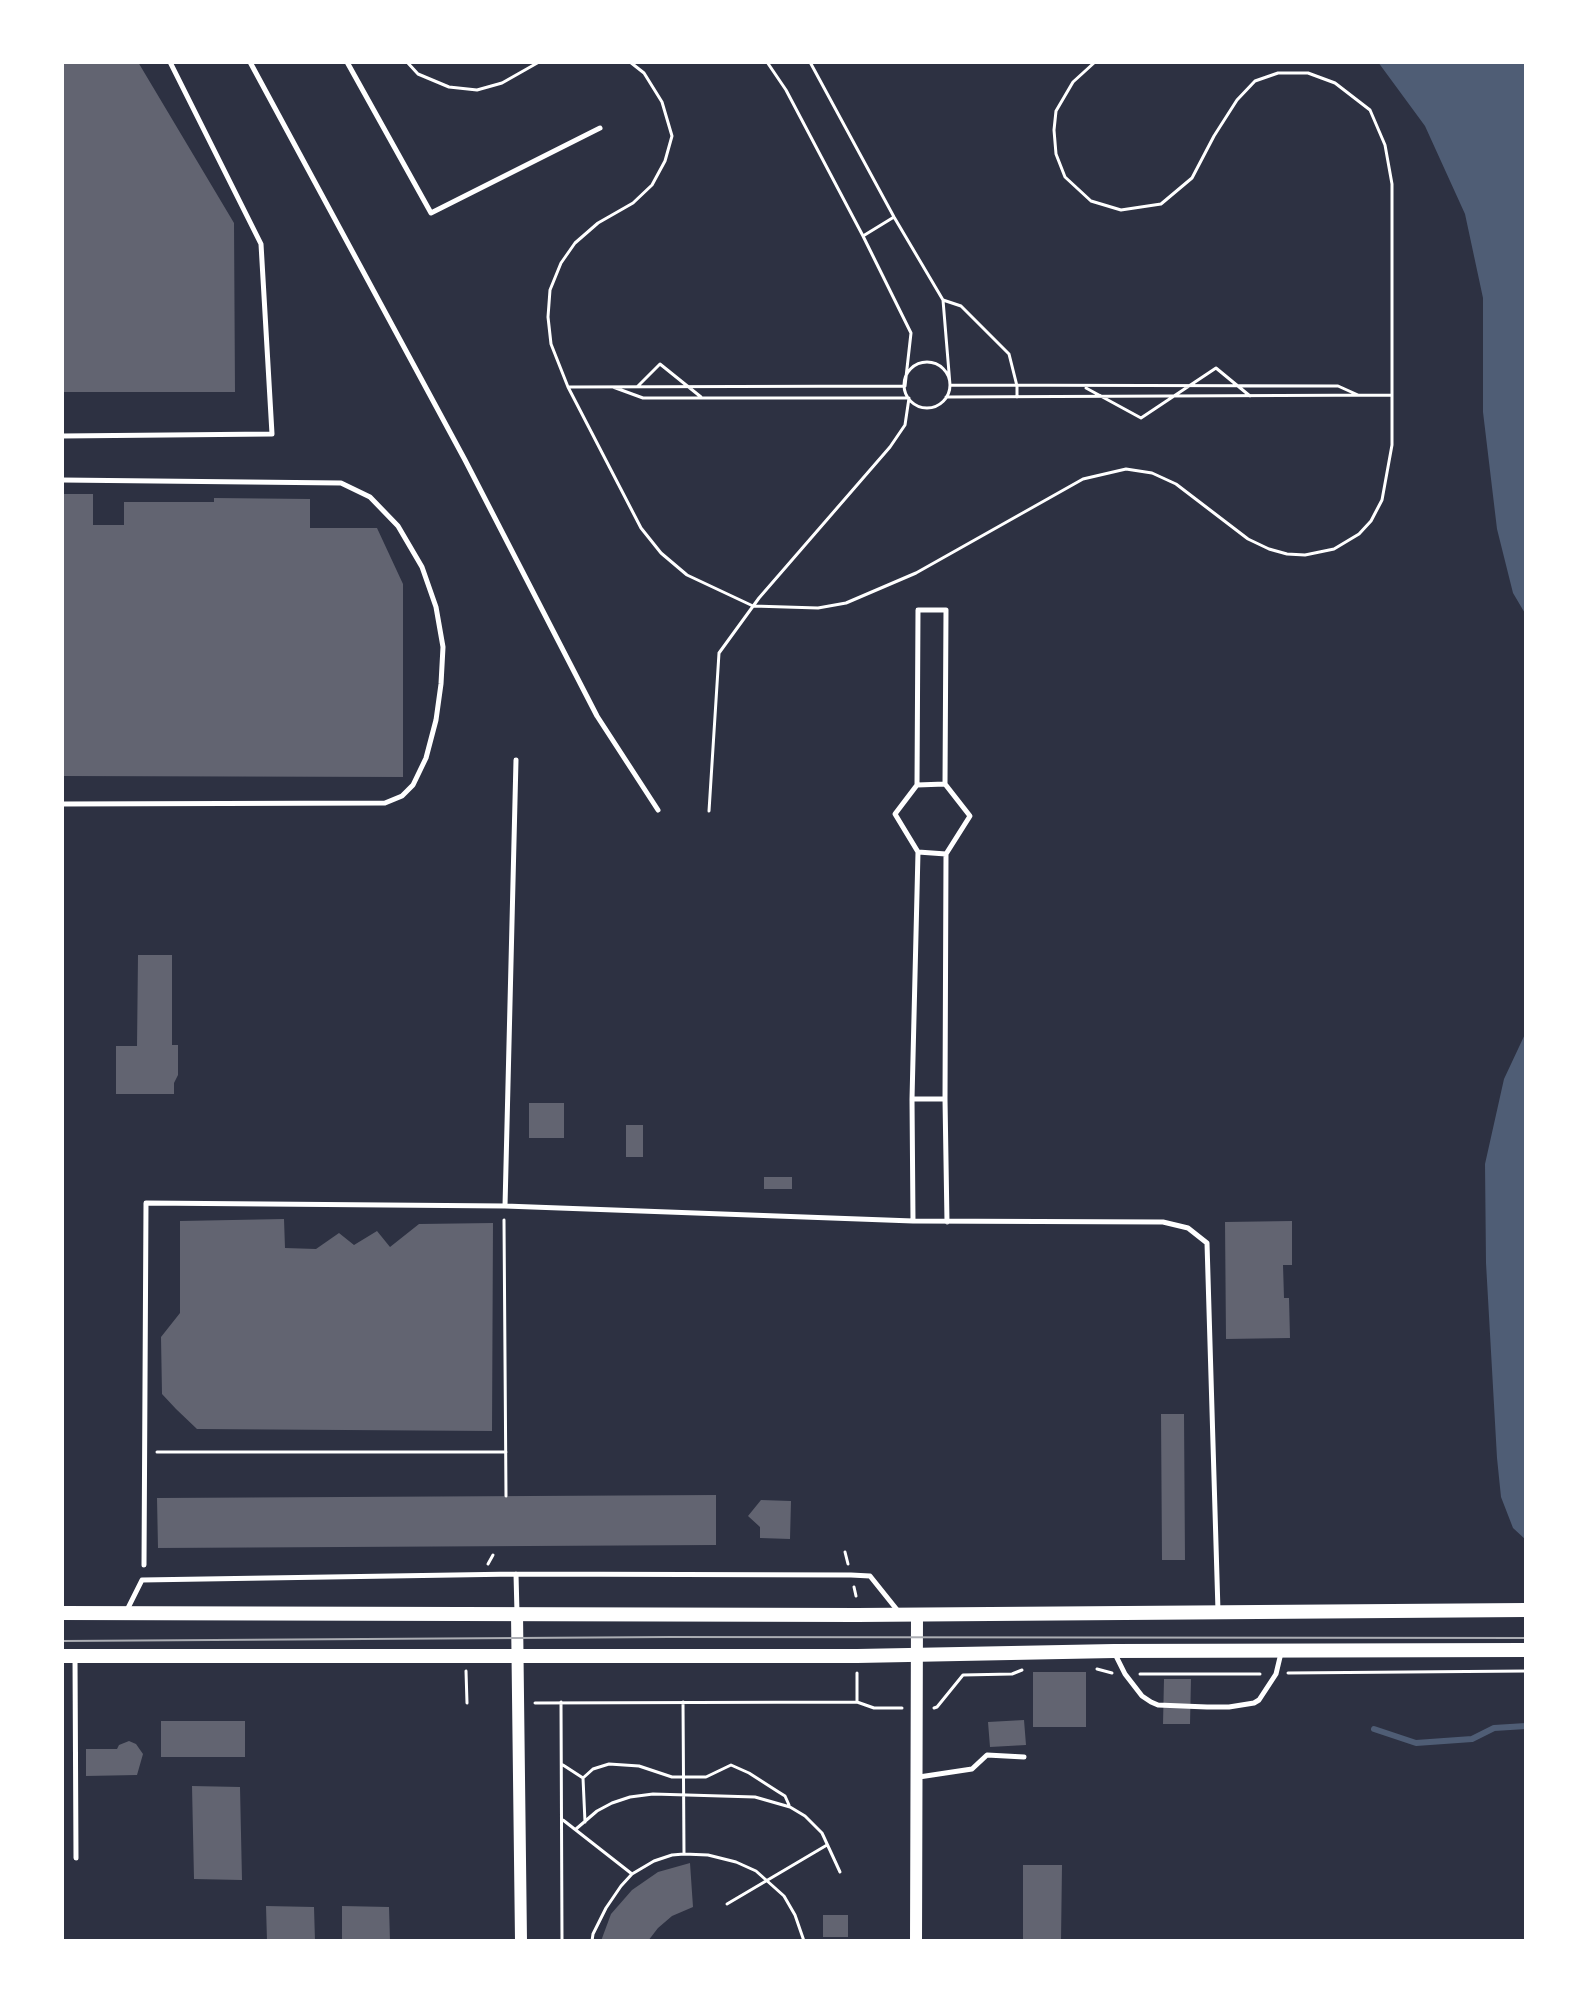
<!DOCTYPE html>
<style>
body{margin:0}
#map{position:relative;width:1588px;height:2003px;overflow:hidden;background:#2d3142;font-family:Rubik,sans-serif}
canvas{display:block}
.frame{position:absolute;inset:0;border:64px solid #fff;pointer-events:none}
</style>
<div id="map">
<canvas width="1588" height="2003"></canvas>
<div class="frame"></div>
</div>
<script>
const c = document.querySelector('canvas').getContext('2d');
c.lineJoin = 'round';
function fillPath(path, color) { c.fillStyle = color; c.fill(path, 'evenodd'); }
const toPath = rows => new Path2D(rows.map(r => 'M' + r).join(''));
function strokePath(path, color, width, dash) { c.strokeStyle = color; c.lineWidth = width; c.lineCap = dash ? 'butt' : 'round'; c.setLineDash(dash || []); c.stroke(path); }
const water = toPath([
 [1378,62,1526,62,1526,615,1513,593,1497,529,1483,412,1483,298,1465,214,1425,126],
 [1526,1032,1526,1540,1513,1528,1501,1497,1497,1458,1486,1263,1485,1164,1504,1079]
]);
const stream = toPath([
 [1374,1729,1416,1743,1472,1739,1494,1728,1526,1726]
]);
const building = toPath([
 [62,62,138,62,234,223,235,392,62,392],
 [62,494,93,494,93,525,124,525,124,502,214,502,214,498,310,499,310,528,377,528,403,584,403,777,62,776],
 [138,955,172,955,172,1045,178,1045,178,1075,174,1083,174,1094,116,1094,116,1046,137,1046],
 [529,1103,564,1103,564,1138,529,1138],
 [626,1125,643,1125,643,1157,626,1157],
 [764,1177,792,1177,792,1189,764,1189],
 [284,1219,285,1248,316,1249,339,1233,354,1245,377,1231,390,1247,419,1224,493,1223,492,1431,197,1429,176,1409,162,1394,161,1337,180,1313,180,1221],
 [1292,1221,1292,1265,1283,1265,1284,1298,1289,1298,1290,1338,1226,1339,1225,1222],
 [1161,1414,1184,1414,1185,1560,1162,1560],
 [716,1495,716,1545,158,1548,157,1498],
 [761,1500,791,1501,790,1539,760,1538,760,1527,748,1516],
 [1033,1672,1086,1672,1086,1727,1033,1727],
 [1164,1679,1191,1679,1190,1724,1163,1724],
 [1024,1720,1026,1745,990,1747,988,1722],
 [161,1721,245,1721,245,1757,161,1757],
 [129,1741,136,1744,143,1754,137,1775,86,1776,86,1749,117,1749,119,1745],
 [192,1786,240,1787,242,1880,194,1879],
 [690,1863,693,1907,672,1916,658,1928,648,1941,601,1941,611,1914,632,1890,658,1872],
 [1023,1865,1062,1865,1061,1941,1023,1941],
 [266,1906,314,1907,315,1941,267,1941],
 [342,1906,389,1907,390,1941,342,1941],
 [823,1915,848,1915,848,1937,823,1937]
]);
const path = toPath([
 [407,62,418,74,449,87,477,90,502,83,539,62],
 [630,62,644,73,662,102,672,136,665,161,652,185,633,203,598,223,575,243,561,263,550,290,548,317,551,344,568,387,641,528,661,553,687,575,753,606,818,608,846,603,916,573,1083,479,1126,469,1152,473,1176,484,1248,539,1269,549,1287,554,1305,555,1334,549,1359,534,1371,521,1382,500,1392,445,1392,184,1385,145,1370,110,1335,83,1308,73,1278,73,1255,81,1237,100,1214,136,1192,178,1161,204,1121,210,1091,201,1065,177,1056,154,1054,130,1056,111,1073,82,1095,62],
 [810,62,894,217,943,300,950,385,1338,386,1358,395],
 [863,236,894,217],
 [943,300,961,306,1009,354,1017,386,1017,397],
 '904 385a23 23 0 1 1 46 0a23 23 0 1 1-46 0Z',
 [638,386,660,364,701,397],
 [568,387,905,386,911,333,863,236,786,90,767,62],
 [613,387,643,398,909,398,905,425,890,447,759,598,719,653,709,811],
 [1086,388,1141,418,1216,368,1250,396],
 [946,397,1391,395],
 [504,1220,506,1496],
 [157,1452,506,1452],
 [845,1552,848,1564],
 [488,1564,493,1555],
 [854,1587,856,1596],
 [1097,1669,1112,1673],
 [466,1671,467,1703],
 [857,1673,857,1702],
 [1288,1673,1526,1671],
 [1140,1674,1260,1674],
 [561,1702,562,1941],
 [683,1702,684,1854],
 [535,1703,857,1702,874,1708,902,1708],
 [934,1708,937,1707,963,1675,1012,1674,1022,1670],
 [563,1765,583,1778],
 [563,1820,632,1874],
 [585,1822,583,1778,593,1769,609,1764,639,1766,672,1777,706,1777,731,1765,749,1773,777,1791,785,1796,789,1805],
 [576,1829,597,1811,612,1803,630,1797,653,1794,755,1797,790,1807,805,1816,822,1833,840,1872],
 [727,1904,827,1845],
 [592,1941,593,1934,606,1908,621,1886,632,1874,654,1861,672,1855,684,1854,708,1855,736,1862,756,1871,784,1896,795,1915,804,1941]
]);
const service = toPath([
 [250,62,465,460,597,716,658,810],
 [347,62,431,213,600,128],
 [62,436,272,434,261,244,170,62],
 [62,480,341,483,370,497,398,526,422,567,436,607,443,647,441,684,436,720,426,758,413,785,402,796,385,803,62,804],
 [917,785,945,784],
 [918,852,946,854],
 [912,1099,945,1099],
 [505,1206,913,1221,1163,1222,1188,1228,1207,1243,1218,1611],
 [913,1221,912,1099,918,852,895,814,917,785,918,610,946,610,945,784,970,816,946,854,945,1099,947,1222],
 [144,1565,146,1203,505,1206,516,760],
 [516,1574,517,1613],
 [127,1610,142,1580,516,1574,851,1575,870,1576,898,1611],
 [1114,1652,1125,1674,1142,1696,1151,1702,1158,1705,1207,1707,1229,1707,1254,1703,1259,1700,1276,1674,1281,1653],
 [75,1657,76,1858],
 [919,1777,972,1769,987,1755,1024,1757]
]);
const tertiary = toPath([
 [517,1614,521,1941],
 [916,1941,917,1615]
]);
const primary = toPath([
 [62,1613,857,1615,1526,1610],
 [62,1656,857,1656,1114,1651,1526,1650]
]);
const tram = toPath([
 [62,1641,669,1637,1526,1638]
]);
fillPath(water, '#4f5d75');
strokePath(stream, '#4f5d75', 6);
fillPath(building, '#626471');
strokePath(path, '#fff', 3);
strokePath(service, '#fff', 5);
strokePath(tertiary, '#fff', 12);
strokePath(primary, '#fff', 14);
strokePath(tram, '#abadb3', 2);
</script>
